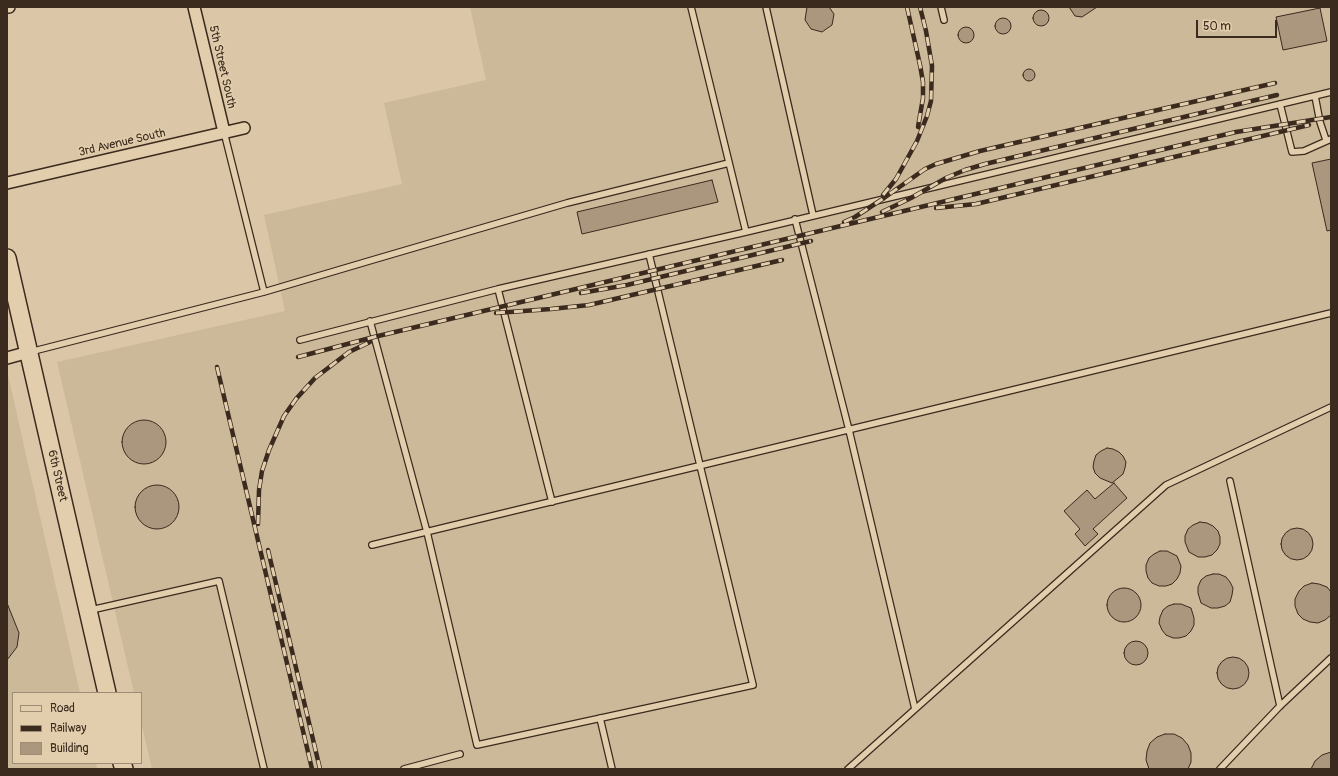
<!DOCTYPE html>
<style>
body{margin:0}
#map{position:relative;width:1338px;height:776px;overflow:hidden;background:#dbc7a7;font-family:Pangolin,sans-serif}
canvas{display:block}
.frame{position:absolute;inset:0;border:8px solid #3b2a1e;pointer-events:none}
.legend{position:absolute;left:12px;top:692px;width:130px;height:72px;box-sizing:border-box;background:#e2cead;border:1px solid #9f8c74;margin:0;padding:5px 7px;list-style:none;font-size:12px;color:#3b2a1e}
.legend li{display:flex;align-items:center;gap:8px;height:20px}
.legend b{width:20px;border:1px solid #9f8c74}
.scale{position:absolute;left:1196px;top:20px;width:81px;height:18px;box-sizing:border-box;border:2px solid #3b2a1e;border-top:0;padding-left:5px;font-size:12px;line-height:14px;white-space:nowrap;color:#3b2a1e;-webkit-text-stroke:3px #e2cead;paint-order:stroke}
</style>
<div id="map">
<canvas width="1338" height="776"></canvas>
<div class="frame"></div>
<ul class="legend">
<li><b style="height:5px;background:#e2cead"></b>Road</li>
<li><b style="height:5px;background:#3b2a1e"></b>Railway</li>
<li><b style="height:11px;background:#aa977d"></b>Building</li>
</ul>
<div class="scale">50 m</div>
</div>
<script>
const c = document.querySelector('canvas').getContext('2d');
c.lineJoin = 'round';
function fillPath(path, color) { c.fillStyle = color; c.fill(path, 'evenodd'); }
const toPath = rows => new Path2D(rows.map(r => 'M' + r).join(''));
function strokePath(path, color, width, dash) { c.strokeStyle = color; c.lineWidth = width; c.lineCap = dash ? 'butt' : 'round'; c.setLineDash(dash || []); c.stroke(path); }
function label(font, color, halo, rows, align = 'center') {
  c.font = font + ' Pangolin,sans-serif'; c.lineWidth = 3; c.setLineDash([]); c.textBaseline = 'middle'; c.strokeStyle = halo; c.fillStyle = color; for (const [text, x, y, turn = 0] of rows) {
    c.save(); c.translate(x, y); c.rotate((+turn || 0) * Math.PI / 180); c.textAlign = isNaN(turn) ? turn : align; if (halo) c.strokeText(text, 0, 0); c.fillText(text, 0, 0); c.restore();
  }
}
const built = toPath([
 [470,7,1331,7,1331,769,152,769,141,722,141,693,134,693,57,362,285,311,264,215,402,184,384,103,486,80],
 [7,375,8,375,80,693,13,693,13,763,96,763,97,769,7,769]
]);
const building = toPath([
 [807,7,829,7,834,14,832,25,822,32,811,29,805,20,807,7],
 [1069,7,1097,7,1082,17,1075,16,1069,7],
 [1320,8,1327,41,1283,50,1276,17,1320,8],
 '1033 18a8 8 0 1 1 16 0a8 8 0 1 1-16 0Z',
 '995 26a8 8 0 1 1 16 0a8 8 0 1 1-16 0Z',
 '958 35a8 8 0 1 1 16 0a8 8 0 1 1-16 0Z',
 '1023 75a6 6 0 1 1 12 0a6 6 0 1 1-12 0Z',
 [1331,159,1331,230,1327,231,1312,163,1331,159],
 [712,180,718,202,582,234,577,212,712,180],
 '122 442a22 22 0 1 1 44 0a22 22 0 1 1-44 0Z',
 [1107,448,1113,449,1119,452,1123,456,1126,462,1125,468,1123,474,1112,483,1100,478,1095,473,1093,467,1094,461,1096,455,1101,451,1107,448],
 [1114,483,1127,498,1093,529,1098,534,1085,546,1075,534,1080,529,1064,511,1087,490,1095,499,1114,483],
 '135 507a22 22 0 1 1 44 0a22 22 0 1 1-44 0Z',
 [1200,522,1207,523,1213,526,1218,531,1220,537,1220,544,1217,550,1212,555,1205,557,1198,557,1189,552,1185,542,1185,536,1188,529,1193,525,1200,522],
 '1281 544a16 16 0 1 1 32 0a16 16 0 1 1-32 0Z',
 [1160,551,1167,551,1177,556,1181,566,1180,573,1177,579,1172,584,1166,586,1159,586,1152,583,1148,578,1146,571,1146,565,1149,558,1154,554,1160,551],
 [1213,574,1219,574,1226,577,1230,582,1233,588,1232,595,1230,602,1225,606,1218,608,1211,608,1201,603,1198,593,1198,587,1201,580,1206,576,1213,574],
 [1312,583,1319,584,1327,587,1331,592,1331,615,1325,620,1318,623,1310,622,1303,619,1298,614,1295,606,1295,599,1299,591,1304,586,1312,583],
 '1107 605a17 17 0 1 1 34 0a17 17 0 1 1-34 0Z',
 [7,603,19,633,17,647,7,660,7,603],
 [1174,604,1181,604,1191,608,1194,618,1194,625,1191,631,1186,636,1179,638,1173,638,1166,635,1162,630,1159,623,1160,617,1163,610,1168,606,1174,604],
 '1124 653a12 12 0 1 1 24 0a12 12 0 1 1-24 0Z',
 '1217 673a16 16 0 1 1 32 0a16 16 0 1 1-32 0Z',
 [1165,734,1174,734,1182,738,1188,745,1191,753,1191,762,1188,769,1149,769,1146,760,1147,751,1150,743,1157,737,1165,734],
 [1331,752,1331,769,1311,769,1315,761,1322,755,1331,752]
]);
const service = toPath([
 [691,7,746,232],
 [766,7,813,215],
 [941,7,944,20],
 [1315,96,1320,122,1326,140],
 [1280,104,1292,152,1304,151,1331,139],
 [795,219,849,430,915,709],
 [498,289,552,502],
 [264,292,369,261,567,203,729,163],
 [370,321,427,532,477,745,753,685,649,254],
 [300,340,498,289,746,232,1331,92],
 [30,352,264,292,224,132],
 [1230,481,1280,706],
 [372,545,1331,313],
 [91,610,219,581,264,769],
 [600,718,612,769],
 [404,769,460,754],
 [848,769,1166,485,1331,407],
 [1220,769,1280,706,1331,658]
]);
const minor = toPath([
 [7,7,9,7],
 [194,7,224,132],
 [7,183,244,128],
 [7,358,29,352]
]);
const primary = toPath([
 [7,258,107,693],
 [122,763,124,769]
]);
const rail = toPath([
 [907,7,920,65,923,82,923,98,918,127],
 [883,195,896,179,917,141,927,116,931,101,932,66,926,31,920,7],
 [936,208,976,204,1309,125],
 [882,212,911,198,946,178,965,170,985,164,1277,95],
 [844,222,855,217,884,198,925,169,936,164,980,151,1275,83],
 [581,293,627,285,811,241],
 [496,313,551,309,589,305,782,260],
 [298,357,374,337,1236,132,1331,117],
 [217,367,312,769],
 [258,524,259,490,262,471,269,450,284,416,296,399,315,378,349,352,370,342],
 [268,550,320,769]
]);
const streetNames = [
 ["5th Street South",222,67,77],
 ["3rd Avenue South",122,143,-13],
 ["6th Street",57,476,77]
];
fillPath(built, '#ccb99a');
fillPath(building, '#aa977d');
strokePath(building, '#3b2a1e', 1);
strokePath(service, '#3b2a1e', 8);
strokePath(minor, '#3b2a1e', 14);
strokePath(primary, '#3b2a1e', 20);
strokePath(service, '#e2cead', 5.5);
strokePath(minor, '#e2cead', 11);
strokePath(primary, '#e2cead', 17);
strokePath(rail, '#3b2a1e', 4.5);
strokePath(rail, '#e2cead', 3, [9]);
label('12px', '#3b2a1e', '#e2cead', streetNames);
</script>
